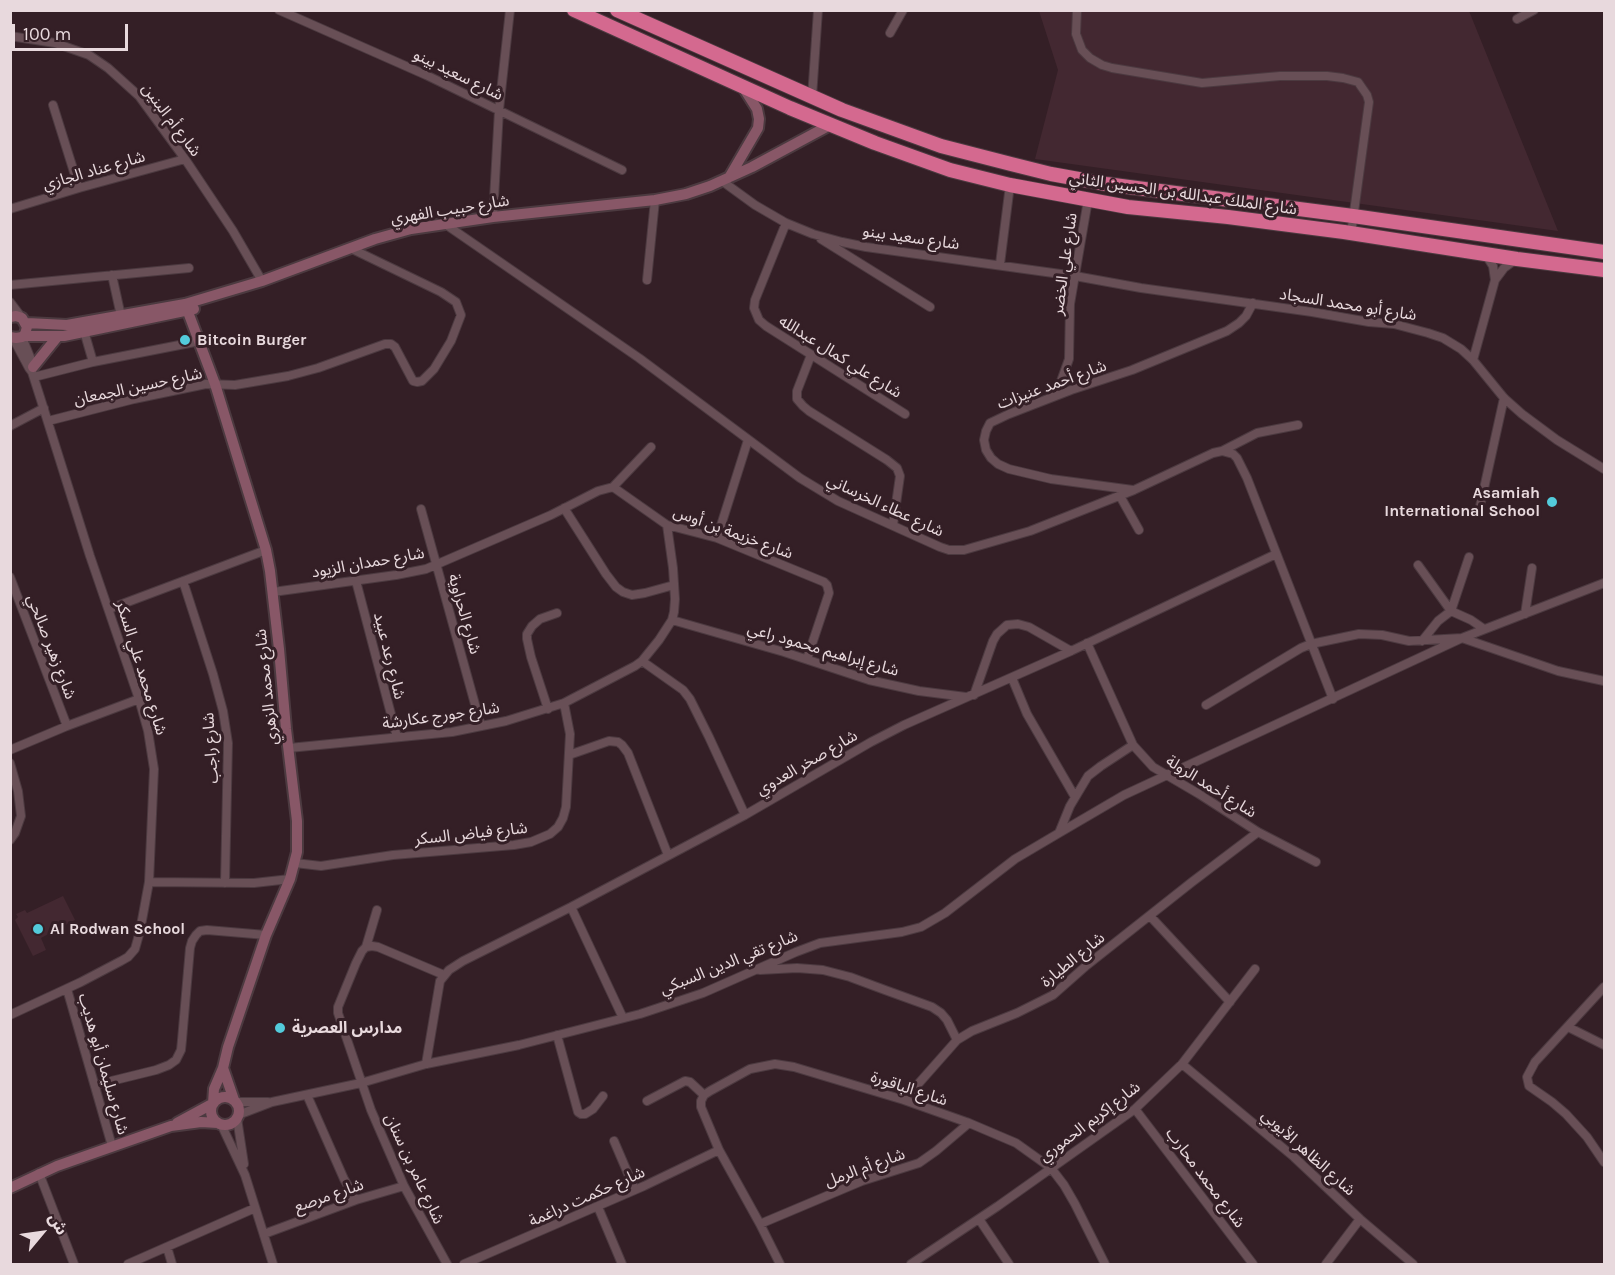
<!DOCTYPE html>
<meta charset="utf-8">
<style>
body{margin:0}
#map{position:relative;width:1615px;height:1275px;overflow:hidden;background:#341f26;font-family:Karla,"Noto Sans Arabic",sans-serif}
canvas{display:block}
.frame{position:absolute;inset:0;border:12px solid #e8d9dd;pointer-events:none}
.north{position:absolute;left:12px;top:1203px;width:60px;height:60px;-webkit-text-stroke:4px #341f26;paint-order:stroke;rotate:61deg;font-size:16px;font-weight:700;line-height:24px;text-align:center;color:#e8d9dd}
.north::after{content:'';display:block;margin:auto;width:21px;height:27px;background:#e8d9dd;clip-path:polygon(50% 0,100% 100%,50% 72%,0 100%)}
.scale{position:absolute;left:12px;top:24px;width:116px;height:27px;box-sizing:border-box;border:3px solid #e8d9dd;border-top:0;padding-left:8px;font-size:18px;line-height:21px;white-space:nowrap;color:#e8d9dd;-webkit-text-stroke:4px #341f26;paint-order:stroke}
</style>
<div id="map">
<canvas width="1615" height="1275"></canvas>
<div class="frame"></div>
<div class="north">ش</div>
<div class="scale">100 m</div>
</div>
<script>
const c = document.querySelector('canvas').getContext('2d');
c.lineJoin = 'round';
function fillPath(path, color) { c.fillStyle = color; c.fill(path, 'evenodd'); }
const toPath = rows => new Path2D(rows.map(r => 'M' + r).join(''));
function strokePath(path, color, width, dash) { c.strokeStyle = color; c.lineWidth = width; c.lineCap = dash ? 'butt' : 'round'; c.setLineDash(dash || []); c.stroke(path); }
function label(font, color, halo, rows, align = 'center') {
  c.font = font + ' Karla,"Noto Sans Arabic",sans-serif'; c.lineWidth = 6; c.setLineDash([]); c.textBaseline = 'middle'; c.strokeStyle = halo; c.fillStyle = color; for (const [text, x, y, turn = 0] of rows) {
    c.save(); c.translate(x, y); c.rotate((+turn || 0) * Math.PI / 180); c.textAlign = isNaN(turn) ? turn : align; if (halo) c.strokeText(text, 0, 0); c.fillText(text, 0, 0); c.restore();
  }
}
const built = toPath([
 [1039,11,1469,11,1558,231,1035,159,1058,70],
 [63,896,75,920,41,938,46,950,33,956,15,920,18,917,16,914,25,910,27,913]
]);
const street = toPath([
 [279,10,426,75,622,170],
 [1077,10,1076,34,1082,50,1090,58,1102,65,1112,68,1202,83,1280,76,1327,76,1343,78,1358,82,1367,95,1369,102,1351,234],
 [1517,19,1534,10],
 [890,33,903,10],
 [10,36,55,43,89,55,108,68,139,96,185,159,233,231,262,281],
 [812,97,818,10],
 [53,105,79,188],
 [722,181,755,205,786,223,813,234,842,242,866,247,1075,276,1141,288,1312,312,1369,322,1394,324,1428,333,1443,338,1461,349,1473,360,1504,398,1522,414,1557,440,1604,469],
 [10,209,79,188,185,159],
 [493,217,499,110,510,10],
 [786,223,755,300,754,308,759,320,766,326,905,414],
 [445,224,639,358,800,478,838,501,940,547,949,550,964,550,1030,531,1134,490,1213,453,1222,451,1233,454,1237,458,1247,478,1333,699],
 [821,239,930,307],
 [1486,255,1493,266,1495,280],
 [1000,264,1010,185],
 [112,275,121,316],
 [647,280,655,200],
 [10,285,189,268],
 [10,302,22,318],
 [84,331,93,362],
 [13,338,29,368,32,372],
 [811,355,797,391,797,399,803,406,809,411,887,460,897,468,900,476,893,525],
 [1473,360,1495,280,1504,268,1515,260],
 [34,377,93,362,200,341],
 [1049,398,1060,384,1069,359,1070,304,1088,200],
 [48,421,134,399,206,384,235,385,288,376,318,368,385,344,391,344,395,347,413,381,417,382,422,381,434,369,451,341,461,315,456,302,441,292,350,248],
 [10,426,44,408],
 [1222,451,1257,433,1298,425],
 [613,487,651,447],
 [1133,490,1051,479,1009,469,998,464,991,458,986,450,984,440,986,431,990,423,1009,414,1071,390,1132,370,1227,331,1239,323,1246,316,1253,303],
 [1120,496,1139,530],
 [564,508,606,574,616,587,623,592,632,595,645,593,674,585],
 [421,509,481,726],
 [1479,511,1504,398],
 [717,538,748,440],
 [1418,565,1451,611,1471,620,1484,629],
 [10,577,67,726],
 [183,581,213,674,223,711,228,743,225,883],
 [356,581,397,737],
 [273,592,396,575,426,569,551,515,598,491,613,487,667,525,717,538,824,582,827,585,829,593,807,659],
 [109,609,266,550],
 [1525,614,1532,568],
 [672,620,784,652,869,680,919,691,966,697],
 [1422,641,1438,621,1451,611,1469,557],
 [1087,643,1133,745,1153,767,1199,794,1258,832,1316,862],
 [642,661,683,690,690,699,709,737,745,815],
 [1012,678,1027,714,1075,797],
 [974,695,993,641,997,634,1007,625,1018,624,1029,627,1071,651],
 [1206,705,1301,648,1311,644,1359,634,1382,635,1409,641,1462,638,1604,583],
 [548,709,531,657,527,639,527,634,532,626,540,619,557,613],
 [289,748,452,732,506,721,564,703,635,666,642,661,659,640,672,620,674,612,675,599,673,568,667,525],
 [10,750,67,726,139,699],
 [569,755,609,741,618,742,622,745,628,753,668,855],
 [10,763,18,791,21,816,15,833,10,840],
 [1059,833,1124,795,1462,638,1558,671,1604,681],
 [295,863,321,866,393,855,514,845,531,842,550,834,558,827,563,818,566,807,570,734,564,703],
 [149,882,254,883,290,879],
 [571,907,623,1018],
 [377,910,366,947,362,951,356,963,338,1007,338,1013,371,1110,404,1186,447,1264],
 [1150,916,1230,1002],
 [366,947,372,946,378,947,444,975],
 [760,970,797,968,823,970,850,977,885,990,932,1007,941,1013,947,1020,957,1040],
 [1604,987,1535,1062,1527,1077,1529,1086,1552,1102,1566,1114,1587,1137,1604,1162],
 [67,989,112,1146],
 [10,1015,81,982,121,961,128,957,135,949,140,931,149,882,154,769,148,731,139,699,90,556,40,397,32,372,33,367,32,362,22,337],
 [1568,1027,1604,1045],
 [557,1035,578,1112,581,1114,585,1114,593,1109,603,1096],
 [426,1064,440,981,449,970,463,961,571,907,745,815,871,742,904,725,1071,651,1276,554],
 [1182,1064,1294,1157,1360,1219,1413,1264],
 [95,1085,156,1070,169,1065,176,1060,181,1050,182,1040,190,948,192,941,196,935,200,931,207,930,266,935],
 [307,1095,344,1179,356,1200],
 [904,1100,957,1040,972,1031,1017,1013,1053,995,1087,965,1192,882,1258,832],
 [647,1101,685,1081,690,1082,704,1095],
 [236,1102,268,1102],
 [1135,1109,1253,1264],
 [238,1115,272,1102,361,1083,426,1064,519,1045,640,1014,703,993,796,952,820,943,902,932,921,927,945,913,1015,859,1059,833,1070,806,1088,776,1101,766,1133,745],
 [237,1118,244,1164],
 [221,1124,245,1175,273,1264],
 [614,1141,635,1190],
 [39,1173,74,1264],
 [598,1207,622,1264],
 [979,1219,1009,1264],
 [760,1224,862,1181,919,1163,936,1151,969,1123],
 [264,1234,356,1200,404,1186],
 [167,1247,172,1264],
 [128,1264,255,1208],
 [464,1264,644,1186,719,1150],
 [780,1264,760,1224,719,1150,701,1107,701,1101,704,1095,710,1091,750,1069,775,1064,794,1067,904,1100,969,1123,1016,1143,1051,1168,1064,1185,1075,1204,1105,1264],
 [911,1264,998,1206,1135,1109,1182,1064,1255,969],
 [1326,1264,1360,1219]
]);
const secondary = toPath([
 [730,176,758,128,759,119,757,109,743,87],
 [185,304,215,384,266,550,270,571,279,649,286,729,297,821,297,852,290,879,266,935,228,1047,223,1068,214,1089,213,1103],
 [10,317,16,316,22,318,27,327,25,334,22,337,16,338,10,337],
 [27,323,67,325,185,304,262,281,375,239,411,229,493,217,655,200,686,194,710,186,752,167,830,125],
 [23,336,64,336,194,309],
 [33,367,58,336],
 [223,1068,234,1100],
 '211 1111a14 14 0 1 1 28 0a14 14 0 1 1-28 0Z',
 [177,1123,212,1104],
 [10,1188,57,1166,171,1126,201,1122,218,1123]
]);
const highway = toPath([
 [574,10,790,108,875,143,950,170,1010,185,1128,207,1228,217,1344,232,1517,259,1604,270],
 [617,10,842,110,941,146,1011,164,1051,174,1106,184,1353,216,1604,252]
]);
const markers = [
 [185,340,6,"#53cbdb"],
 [1552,502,6,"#53cbdb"],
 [38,929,6,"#53cbdb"],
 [280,1028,6,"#53cbdb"]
];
const streetNames = [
 ["شارع سعيد بينو",458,75,26],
 ["شارع أم البنين",171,120,53],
 ["شارع عناد الجازي",94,171,-16],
 ["شارع الملك عبدالله بن الحسين الثاني",1183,194,8],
 ["شارع حبيب الفهري",450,210,-9],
 ["شارع سعيد بينو",911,238,8],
 ["شارع علي الخضر",1065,264,-82],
 ["شارع أبو محمد السجاد",1348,305,9],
 ["شارع علي كمال عبدالله",840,357,32],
 ["شارع أحمد عنيزات",1052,385,-20],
 ["شارع حسين الجمعان",138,387,-12],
 ["شارع عطاء الخرساني",885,506,25],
 ["شارع خزيمة بن أوس",733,533,20],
 ["شارع حمدان الزيود",368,563,-10],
 ["شارع الحراوية",464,614,74],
 ["شارع زهير صالحي",51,647,69],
 ["شارع إبراهيم محمود راعي",823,650,16],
 ["شارع رعد عبيد",389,656,76],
 ["شارع محمد علي السكر",141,668,73],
 ["شارع محمد الزهري",267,687,-96],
 ["شارع جورج عكارشة",441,716,-8],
 ["شارع راجب",211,748,-94],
 ["شارع صخر العدوي",807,763,-30],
 ["شارع أحمد الرولة",1211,787,32],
 ["شارع فياض السكر",471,834,-6],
 ["شارع الطيارة",1073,960,-39],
 ["شارع تقي الدين السبكي",729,963,-22],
 ["شارع سليمان أبو هديب",103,1064,74],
 ["شارع الباقورة",909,1089,18],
 ["شارع إكريم الحموري",1090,1122,-37],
 ["شارع الظاهر الأيوبي",1308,1153,42],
 ["شارع أم الرمل",865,1168,-20],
 ["شارع عامر بن سنان",414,1169,65],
 ["شارع محمد محارب",1205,1178,53],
 ["شارع مرصع",329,1196,-19],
 ["شارع حكمت دراغمة",587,1197,-24]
];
const poiNames = [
 ["Bitcoin Burger",197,340],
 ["Asamiah",1540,493,"right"],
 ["International School",1540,511,"right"],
 ["Al Rodwan School",50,929],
 ["مدارس العصرية",292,1028]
];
fillPath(built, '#432831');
strokePath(street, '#4c3a40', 10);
strokePath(secondary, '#4c3a40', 14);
strokePath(highway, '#4c3a40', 16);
strokePath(street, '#684f56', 8);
strokePath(secondary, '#885767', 10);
strokePath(highway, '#d4698f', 14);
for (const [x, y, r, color] of markers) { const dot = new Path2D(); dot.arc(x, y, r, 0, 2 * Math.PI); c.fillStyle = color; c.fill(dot); strokePath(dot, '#341f26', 2); }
label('16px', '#e8d9dd', '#341f26', streetNames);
label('bold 16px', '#e8d9dd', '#341f26', poiNames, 'left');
</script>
